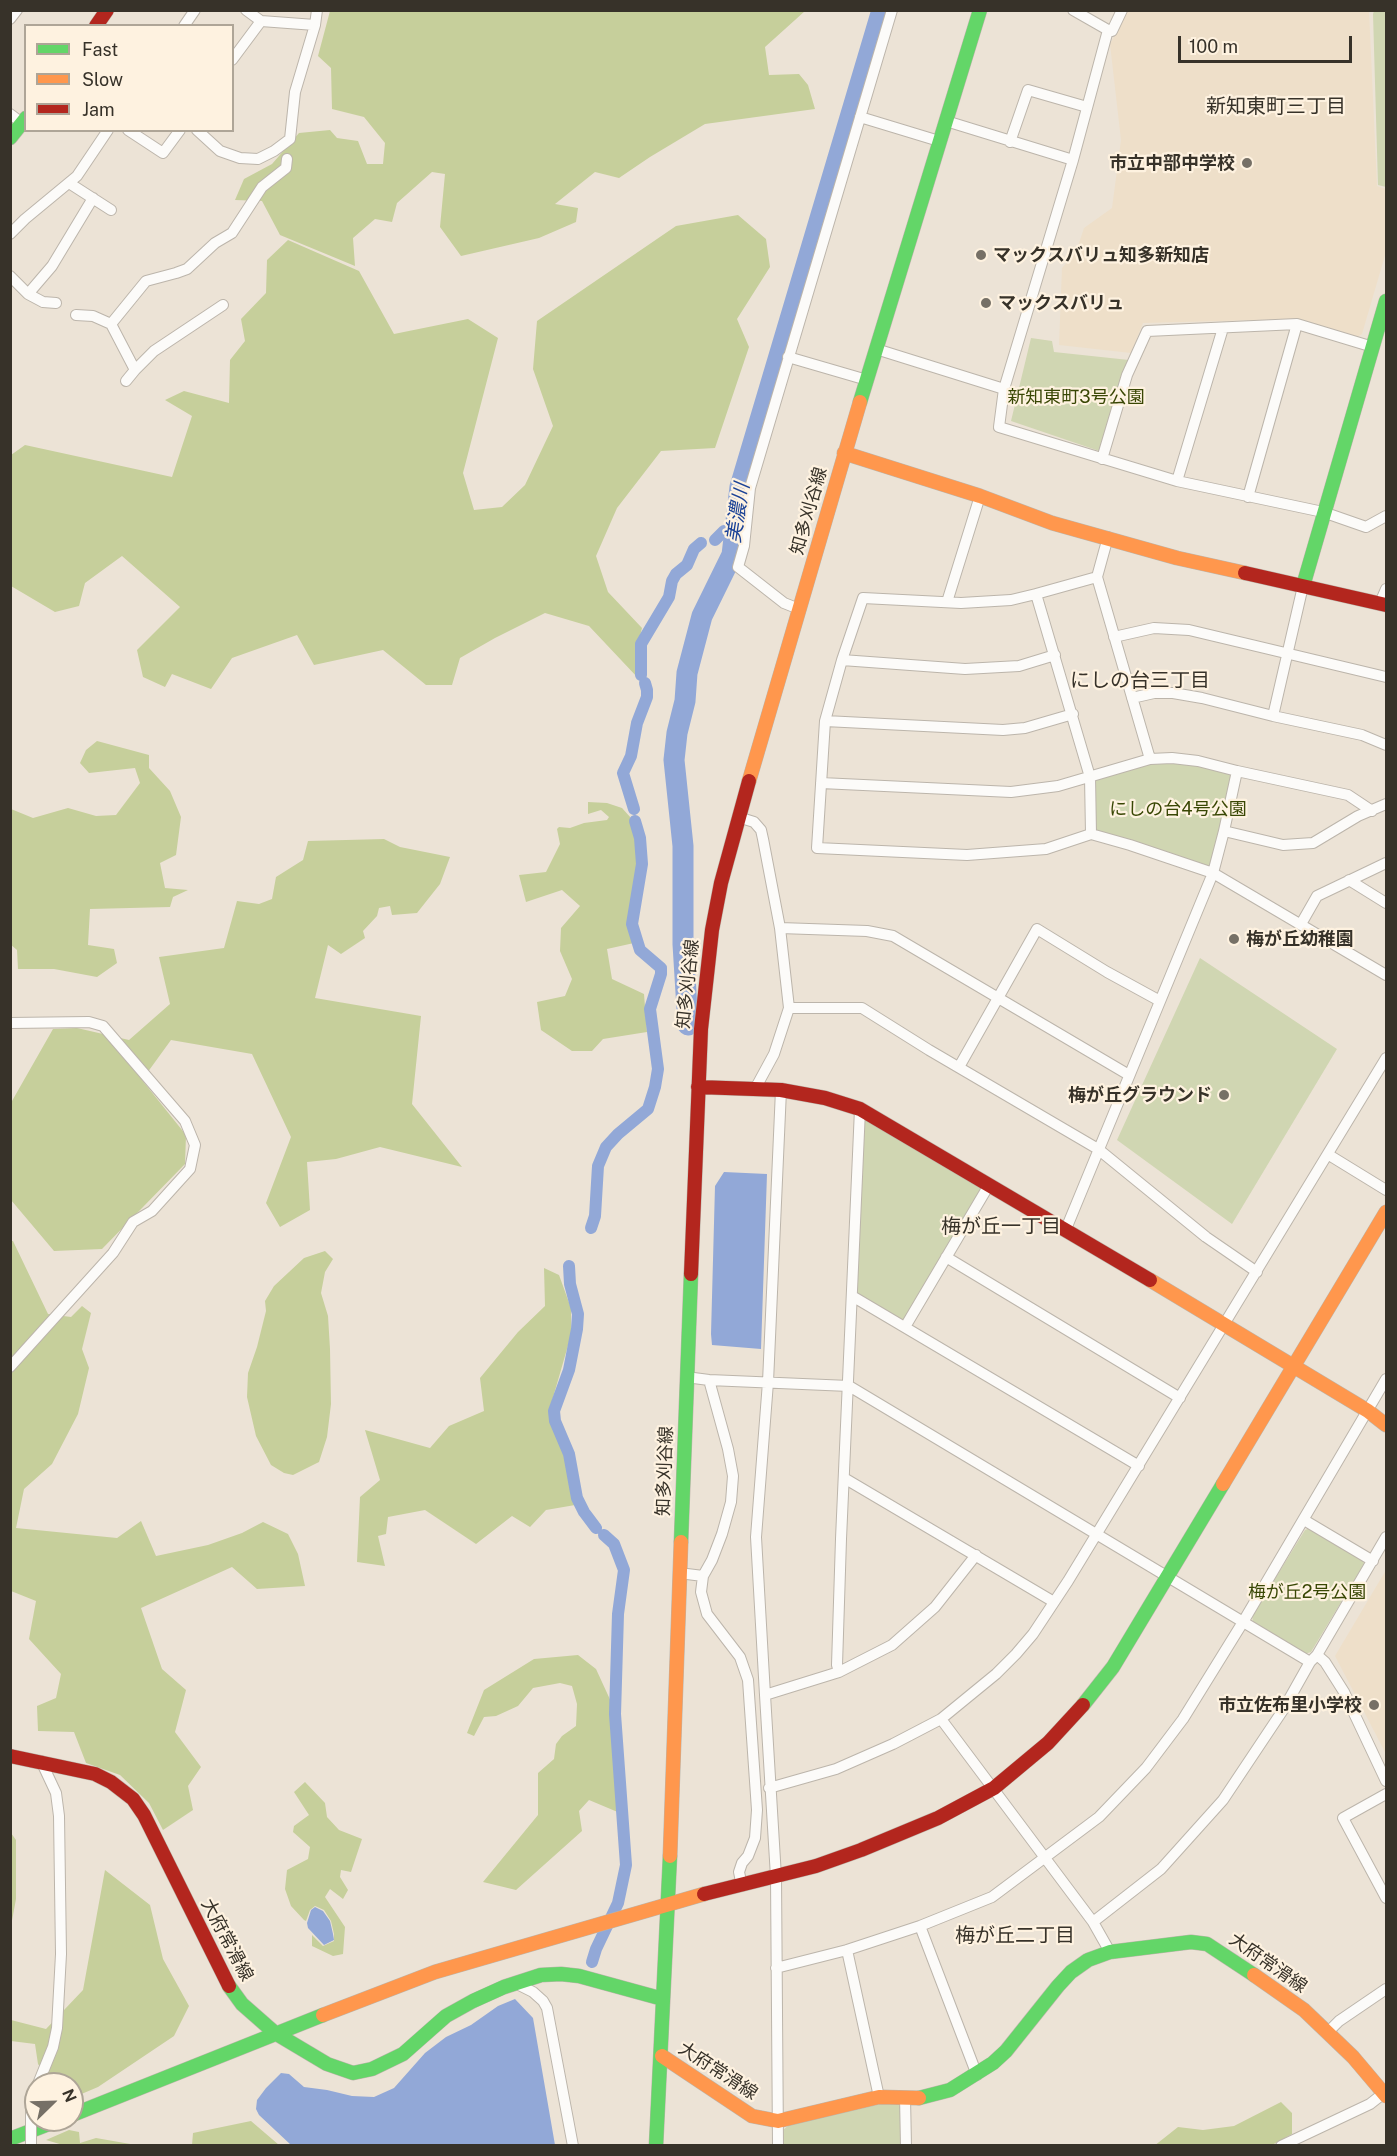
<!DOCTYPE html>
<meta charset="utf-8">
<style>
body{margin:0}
#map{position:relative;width:1397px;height:2156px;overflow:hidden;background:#ece3d6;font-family:"Public Sans",sans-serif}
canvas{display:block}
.frame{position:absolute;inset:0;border:12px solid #373229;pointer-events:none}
.legend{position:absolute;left:24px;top:24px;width:210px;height:108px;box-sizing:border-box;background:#fef2e0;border:2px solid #aea597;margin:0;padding:8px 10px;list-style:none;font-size:18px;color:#373229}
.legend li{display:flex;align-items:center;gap:12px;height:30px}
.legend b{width:30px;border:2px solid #aea597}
.north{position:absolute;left:24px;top:2072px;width:60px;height:60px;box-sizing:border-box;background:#fef2e0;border:2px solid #aea597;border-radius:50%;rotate:67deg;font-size:16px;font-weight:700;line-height:24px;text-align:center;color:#373229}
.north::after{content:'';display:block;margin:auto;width:21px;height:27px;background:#767066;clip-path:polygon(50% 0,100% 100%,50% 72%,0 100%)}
.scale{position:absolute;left:1178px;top:36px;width:174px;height:27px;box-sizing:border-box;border:3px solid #373229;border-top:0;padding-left:8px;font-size:18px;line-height:21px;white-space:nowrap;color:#373229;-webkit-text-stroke:4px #fef2e0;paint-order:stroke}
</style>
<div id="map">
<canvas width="1397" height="2156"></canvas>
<div class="frame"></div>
<ul class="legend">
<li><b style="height:8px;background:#63d668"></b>Fast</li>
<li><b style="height:8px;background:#ff974d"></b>Slow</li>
<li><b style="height:8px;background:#b3261e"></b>Jam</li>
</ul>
<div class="north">N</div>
<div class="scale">100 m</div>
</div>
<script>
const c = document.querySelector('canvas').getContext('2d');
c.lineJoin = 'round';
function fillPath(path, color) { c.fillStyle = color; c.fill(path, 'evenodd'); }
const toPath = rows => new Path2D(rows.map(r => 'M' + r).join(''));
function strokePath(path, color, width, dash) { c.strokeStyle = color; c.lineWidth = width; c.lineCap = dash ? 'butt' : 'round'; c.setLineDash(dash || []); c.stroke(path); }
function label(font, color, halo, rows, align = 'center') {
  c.font = font + ' "Public Sans","Noto Sans JP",sans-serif'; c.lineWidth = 4.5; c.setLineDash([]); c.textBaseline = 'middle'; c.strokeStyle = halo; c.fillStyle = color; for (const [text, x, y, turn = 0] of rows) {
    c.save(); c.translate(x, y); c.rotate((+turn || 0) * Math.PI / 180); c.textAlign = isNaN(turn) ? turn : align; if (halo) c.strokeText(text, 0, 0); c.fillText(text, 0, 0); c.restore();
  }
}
const built = toPath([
 [1128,11,1369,11,1377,186,1386,189,1386,252,1362,334,1357,337,1297,319,1143,323,1131,353,1059,345,1062,268,1076,252,1084,228,1112,208,1121,140,1110,44],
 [1386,1570,1386,1754,1335,1656]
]);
const green = toPath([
 [1386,10,1386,187,1378,185,1373,14,1374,11],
 [1031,338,1052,341,1054,352,1129,360,1105,453,1011,421],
 [1150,759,1237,771,1213,873,1091,834,1090,777],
 [1200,958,1337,1049,1232,1224,1117,1140],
 [860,1109,989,1185,905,1327,852,1296],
 [1310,1528,1363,1559,1364,1564,1311,1652,1305,1654,1253,1622,1252,1616,1305,1530],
 [885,2103,898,2104,901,2108,903,2145,783,2145,783,2130,789,2125]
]);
const forest = toPath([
 [330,11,805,11,765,47,769,75,799,74,808,85,815,109,705,124,650,157,619,178,595,172,555,204,578,208,576,222,539,238,461,256,440,227,445,174,432,172,397,203,392,222,375,219,353,238,355,266,280,235,262,201,235,200,244,179,272,164,299,133,330,130,337,138,358,141,367,164,383,164,385,143,364,117,332,109,331,68,318,56],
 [738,215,766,239,770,267,737,319,749,347,715,448,661,451,617,508,596,556,608,592,642,628,636,652,638,678,589,626,545,613,495,638,460,658,452,685,426,685,383,650,314,665,297,635,232,658,211,689,172,674,165,687,143,677,137,650,180,607,122,556,85,583,79,606,55,612,11,586,11,455,25,445,172,477,192,416,165,400,184,391,229,403,230,360,245,341,241,319,266,293,267,260,288,240,359,271,394,334,468,319,498,338,463,473,474,510,502,507,525,485,553,426,533,369,537,321,676,226],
 [97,741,149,755,149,768,170,791,181,817,176,855,160,863,165,888,188,890,173,897,170,907,90,909,88,945,114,949,117,963,97,977,54,969,18,969,17,950,10,944,11,809,33,818,68,808,96,816,116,815,140,783,135,768,89,773,80,763,86,750],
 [588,802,607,803,622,808,631,818,638,847,637,884,630,924,634,943,607,949,612,979,644,994,647,1032,603,1039,592,1051,572,1051,541,1030,537,1002,565,996,572,979,560,951,561,928,580,906,562,890,526,902,519,875,546,872,560,844,557,829,559,827,570,828,584,823,607,820,609,817,601,810,588,814],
 [384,839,400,847,450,857,440,884,417,913,392,915,390,906,379,908,377,916,363,931,365,938,341,954,328,945,315,998,421,1016,412,1104,462,1167,380,1147,336,1159,307,1162,310,1210,280,1227,266,1203,291,1137,252,1054,171,1040,142,1080,186,1135,185,1164,102,1249,54,1251,11,1200,12,1101,53,1029,77,1028,129,1040,170,1004,159,957,224,948,237,901,259,904,272,899,276,877,303,860,308,841],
 [10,1241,13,1241,48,1314,71,1317,82,1306,91,1313,82,1349,89,1368,78,1414,52,1464,24,1489,16,1528,117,1538,141,1521,156,1556,208,1545,242,1533,263,1522,288,1534,298,1554,305,1586,257,1589,232,1567,141,1608,162,1669,186,1690,175,1732,201,1767,188,1786,193,1810,163,1830,149,1803,120,1775,86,1763,74,1732,38,1731,37,1706,56,1698,61,1674,29,1639,36,1601,11,1591],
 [325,1251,333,1259,325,1272,321,1293,328,1316,330,1349,331,1404,327,1437,319,1462,293,1475,284,1473,271,1465,256,1436,247,1397,248,1373,257,1347,266,1311,265,1301,274,1286,304,1258],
 [544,1268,559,1275,571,1308,571,1335,550,1408,581,1504,546,1510,530,1527,512,1516,476,1544,425,1510,388,1517,386,1534,378,1536,385,1566,357,1562,360,1497,380,1480,365,1430,430,1448,449,1426,484,1411,480,1378,518,1332,545,1306],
 [578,1655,596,1669,613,1706,620,1813,589,1800,579,1811,582,1831,516,1890,483,1882,538,1815,538,1773,554,1759,556,1744,562,1736,576,1726,577,1704,572,1686,560,1683,533,1688,518,1706,496,1716,484,1717,474,1736,467,1733,484,1690,534,1659],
 [305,1782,325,1803,327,1817,339,1830,362,1839,351,1872,341,1870,340,1877,348,1890,343,1899,330,1889,325,1897,345,1927,343,1954,333,1956,312,1946,312,1935,323,1946,334,1941,334,1934,331,1921,324,1910,315,1906,310,1910,306,1921,304,1920,291,1906,285,1889,287,1870,308,1859,310,1847,293,1832,294,1826,309,1815,294,1792],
 [11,1833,16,1840,16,1899,11,1926],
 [105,1870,150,1905,163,1959,189,2006,174,2036,98,2087,72,2098,72,2084,52,2084,38,2064,35,2044,11,2041,11,2020,46,2029,83,1990],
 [1281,2102,1292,2113,1292,2134,1272,2145,1154,2146,1178,2127,1203,2130,1234,2126],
 [251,2121,279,2145,192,2145,193,2133],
 [69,2130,79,2132,80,2143,96,2138,136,2145,63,2145,46,2140]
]);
const water = toPath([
 [724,1172,767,1174,761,1349,712,1345,711,1334,715,1186],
 [315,1907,323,1911,330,1921,333,1934,334,1940,324,1945,308,1928,307,1923,311,1910],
 [515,1999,533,2018,555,2145,291,2145,259,2115,256,2109,257,2100,266,2088,281,2073,289,2074,304,2087,327,2090,352,2096,374,2097,394,2088,425,2053,446,2037,471,2025,498,2006]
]);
const canal = toPath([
 [715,540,724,531],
 [641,675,641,644,669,597,672,581,676,574,687,565,694,549,701,543],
 [634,809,623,773,631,756,637,723,647,697,647,690,645,683],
 [591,1228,595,1216,598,1166,606,1147,618,1134,648,1109,655,1087,658,1069,650,1009,661,974,661,968,640,950,632,924,642,864,640,838,635,821],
 [569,1266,570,1284,578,1314,577,1329,569,1370,554,1411,555,1421,569,1454,577,1498,584,1512,596,1528],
 [592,1962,596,1949,618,1903,626,1865,615,1714,618,1614,624,1570,614,1544,604,1535]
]);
const river = toPath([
 [688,1025,683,944,683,846,674,760,677,733,685,701,687,673,702,616,732,555,740,487,882,10]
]);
const street = toPath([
 [246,10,261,21,315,25],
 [1073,10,1108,30],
 [1122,10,1112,31,1108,30,1073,160,1004,389,999,427,1177,481,1323,512,1366,527,1386,516],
 [10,19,17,10],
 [184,26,195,10],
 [232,60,261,21],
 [10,114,22,123],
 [860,117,939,141],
 [946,121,1073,160],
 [128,130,163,153,180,130],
 [197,130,220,151,240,158,258,159,274,151,290,139,295,92,315,25,317,10],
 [1010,142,1028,90,1087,107],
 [69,183,111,210],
 [10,234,25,219,77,176,108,130],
 [10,276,28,294,52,266,93,198],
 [28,294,43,302,56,303],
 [76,315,93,316,111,324,135,370,126,381],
 [111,324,146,281,176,273,187,269,215,243,232,233,262,187,286,168,287,159],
 [876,349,1004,389],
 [788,357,867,380],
 [135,370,154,351,223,305],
 [1102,459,1127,375,1147,331,1297,324,1373,347],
 [1177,481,1223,328],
 [1248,497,1297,324],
 [1108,537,1097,577,1150,759],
 [1036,594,1097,577],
 [947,602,980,496],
 [1380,603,1386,589],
 [799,609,784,603,738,567,744,546,750,488,892,10],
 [1114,637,1154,628,1189,630,1386,677],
 [842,660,965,669,1019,666,1055,655],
 [1132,698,1154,693,1173,693,1202,698,1273,716,1362,735,1386,745],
 [1273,716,1303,586],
 [825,721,1003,730,1025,728,1073,714],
 [1237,771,1348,795,1372,811],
 [821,783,1011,792,1058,786,1150,759,1172,758,1198,761,1237,771,1224,831,1213,873,1066,1229],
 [738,817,754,822,761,830,763,839,780,928,789,1008,774,1054,755,1089],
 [1224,831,1283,845,1313,843,1358,816,1386,804],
 [1091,834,1090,777,1036,594,1011,600,961,603,863,598,842,660,825,721,817,848,967,855,1046,849,1091,834,1130,845,1213,873,1386,975],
 [1349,880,1386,903],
 [1301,924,1317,896,1386,863],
 [780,928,867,931,893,936,1129,1075],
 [789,1008,862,1008,929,1050,1098,1149,1206,1237,1257,1272],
 [10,1023,89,1022,103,1026,185,1121,195,1145,190,1169,152,1211,133,1222,113,1253,10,1367],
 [959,1067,1037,929,1107,972,1160,1001],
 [1329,1155,1386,1190],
 [946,1257,1180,1398],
 [852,1296,1139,1466],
 [905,1327,989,1185],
 [686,1377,709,1380,849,1386,1310,1662],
 [709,1380,728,1449,733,1476,731,1502,722,1534,712,1560,703,1576,701,1592,707,1614,740,1657,748,1680,757,1810,755,1838,748,1856,742,1863,739,1872,742,1886],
 [844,1478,1054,1602],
 [1304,1520,1373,1561],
 [679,1573,703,1576],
 [1317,1655,1325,1662,1344,1692,1386,1781],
 [839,1672,837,1665,841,1539,860,1109],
 [765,1695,756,1537,768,1382,781,1090],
 [941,1719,1093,1922,1110,1952],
 [769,1788,836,1769,893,1744,941,1719,996,1674,1016,1654,1033,1634,1068,1581,1386,1058],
 [1386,1794,1343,1818,1386,1898],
 [1093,1922,1161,1869,1223,1800,1283,1710,1310,1662,1317,1655,1386,1537],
 [920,1926,977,2075],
 [847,1950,879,2097],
 [776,1968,847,1950,920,1926,992,1897,1099,1817,1146,1768,1183,1719,1243,1622,1386,1379],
 [515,1983,533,1992,543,2001,547,2008,573,2146],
 [1328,2032,1339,2021,1386,1989],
 [38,2084,53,2047,57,2028,61,1954,59,1816,56,1793,41,1761],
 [905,2097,906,2146],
 [31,2104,36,2090],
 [778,2146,776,1877,765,1695,839,1672,892,1645,935,1607,976,1555],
 [1281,2146,1370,2104,1384,2093]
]);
const fast = toPath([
 [10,138,26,118],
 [860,402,980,10],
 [1303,586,1386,301],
 [681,1542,691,1274],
 [1083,1705,1113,1667,1223,1484],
 [229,1986,242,2004,275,2033,327,2064,353,2073,372,2069,403,2054,446,2016,473,2001,504,1987,541,1975,561,1974,579,1976,663,1999],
 [919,2098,950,2090,993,2063,1006,2051,1058,1986,1071,1972,1088,1960,1110,1952,1191,1942,1207,1944,1254,1975],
 [72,2115,323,2015],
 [10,2139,59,2120],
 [656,2146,670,1856]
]);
const slow = toPath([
 [844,453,980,496,1052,523,1177,558,1245,573],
 [749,781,860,402],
 [1150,1280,1368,1411,1386,1425],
 [1223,1484,1386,1212],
 [670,1856,681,1542],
 [1254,1975,1304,2010,1353,2057,1386,2096],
 [323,2015,435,1972,704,1894],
 [662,2056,752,2116,778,2121,879,2097,919,2098]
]);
const jam = toPath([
 [96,26,107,10],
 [1245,573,1386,605],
 [698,1087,781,1090,825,1098,860,1109,1150,1280],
 [691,1274,701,1029,712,930,721,883,749,781],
 [10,1756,95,1774,111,1782,133,1799,144,1815,229,1986],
 [704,1894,816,1866,861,1850,938,1818,994,1788,1048,1743,1083,1705]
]);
const streetBridge = toPath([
 [31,2104,31,2146]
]);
const markers = [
 [1247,163,6,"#767066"],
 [981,255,6,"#767066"],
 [986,303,6,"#767066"],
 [1234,939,6,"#767066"],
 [1224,1095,6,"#767066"],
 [1374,1705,6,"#767066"]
];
const poiNames = [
 ["市立中部中学校",1235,163],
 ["マックスバリュ知多新知店",993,255,"left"],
 ["マックスバリュ",998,303,"left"],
 ["梅が丘幼稚園",1246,939,"left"],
 ["梅が丘グラウンド",1212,1095],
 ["市立佐布里小学校",1362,1705]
];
const parkNames = [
 ["新知東町3号公園",1076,397],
 ["にしの台4号公園",1178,809],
 ["梅が丘2号公園",1307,1592]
];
const streetNames = [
 ["知多刈谷線",809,511,-74],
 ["知多刈谷線",688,984,-84],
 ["知多刈谷線",665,1471,-88],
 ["大府常滑線",227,1940,62],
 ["大府常滑線",1268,1963,35],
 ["大府常滑線",718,2071,33]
];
const neighbourhoodNames = [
 ["新知東町三丁目",1276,107],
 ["にしの台三丁目",1140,681],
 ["梅が丘一丁目",1001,1227],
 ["梅が丘二丁目",1015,1936]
];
const waterNames = [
 ["美濃川",738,513,-81]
];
fillPath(built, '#eedfc9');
fillPath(green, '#d0d6b2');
fillPath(forest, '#c6cf9b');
fillPath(water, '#92a8d7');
strokePath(canal, '#92a8d7', 12);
strokePath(river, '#92a8d7', 21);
strokePath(street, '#bcb5ab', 12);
strokePath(fast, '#bcb5ab', 15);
strokePath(slow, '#bcb5ab', 15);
strokePath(jam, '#bcb5ab', 15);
strokePath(street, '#fcfbf9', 10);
strokePath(fast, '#63d668', 14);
strokePath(slow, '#ff974d', 14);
strokePath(jam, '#b3261e', 14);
strokePath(streetBridge, '#bcb5ab', 12, []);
strokePath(streetBridge, '#fcfbf9', 10);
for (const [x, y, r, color] of markers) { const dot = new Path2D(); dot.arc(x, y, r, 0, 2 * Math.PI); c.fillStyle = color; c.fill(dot); strokePath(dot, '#fef2e0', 2); }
label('bold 18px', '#373229', '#fef2e0', poiNames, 'right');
label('18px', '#394704', '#fef2e0', parkNames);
label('18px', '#373229', '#fef2e0', streetNames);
label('20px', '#373229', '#fef2e0', neighbourhoodNames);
label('italic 20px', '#1c4397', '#fef2e0', waterNames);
</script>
